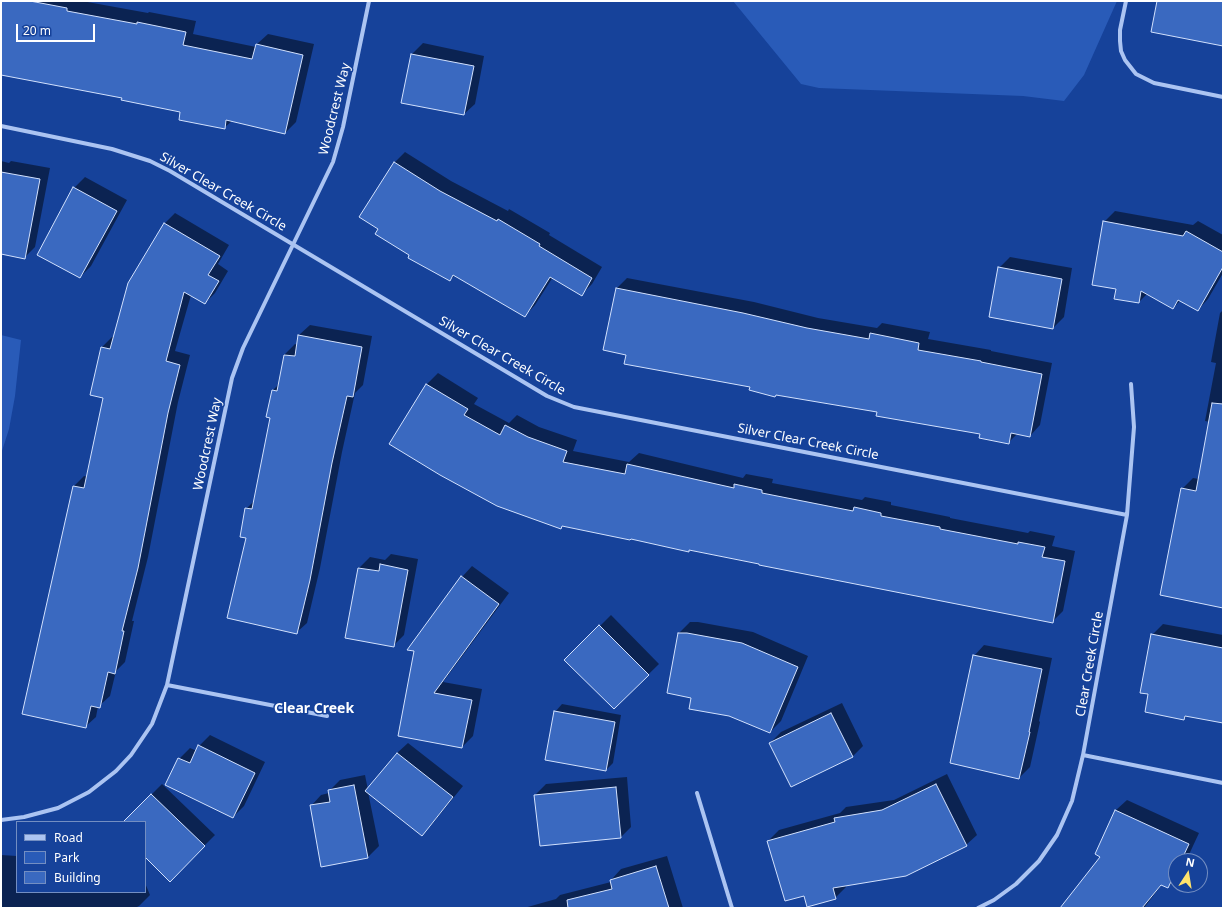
<!DOCTYPE html>
<style>
body{margin:0}
#map{position:relative;width:1224px;height:909px;overflow:hidden;background:#16429a;font-family:"Noto Sans",sans-serif}
canvas{display:block}
.frame{position:absolute;inset:0;border:2px solid #fff;pointer-events:none}
.legend{position:absolute;left:16px;top:821px;width:130px;height:72px;box-sizing:border-box;background:#16429a;border:1px solid #738ec2;margin:0;padding:5px 7px;list-style:none;font-size:12px;color:#fff}
.legend li{display:flex;align-items:center;gap:8px;height:20px}
.legend b{width:20px;border:1px solid #738ec2}
.north{position:absolute;left:1168px;top:853px;width:40px;height:40px;box-sizing:border-box;background:#16429a;border:1px solid #738ec2;border-radius:50%;rotate:12deg;font-size:11px;font-weight:700;line-height:16px;text-align:center;color:#fff}
.north::after{content:'';display:block;margin:auto;width:14px;height:18px;background:#ffe36c;clip-path:polygon(50% 0,100% 100%,50% 72%,0 100%)}
.scale{position:absolute;left:16px;top:24px;width:79px;height:18px;box-sizing:border-box;border:2px solid #fff;border-top:0;padding-left:5px;font-size:12px;line-height:14px;white-space:nowrap;color:#fff;-webkit-text-stroke:3px #16429a;paint-order:stroke}
</style>
<div id="map">
<canvas width="1224" height="909"></canvas>
<div class="frame"></div>
<ul class="legend">
<li><b style="height:5px;background:#abc4f2"></b>Road</li>
<li><b style="height:11px;background:#295bb8"></b>Park</li>
<li><b style="height:11px;background:#3a69c0"></b>Building</li>
</ul>
<div class="north">N</div>
<div class="scale">20 m</div>
</div>
<script>
const c = document.querySelector('canvas').getContext('2d');
c.lineJoin = 'round';
function fillPath(path, color) { c.fillStyle = color; c.fill(path, 'evenodd'); }
const toPath = rows => new Path2D(rows.map(r => 'M' + r).join(''));
function strokePath(path, color, width, dash) { c.strokeStyle = color; c.lineWidth = width; c.lineCap = dash ? 'butt' : 'round'; c.setLineDash(dash || []); c.stroke(path); }
function label(font, color, halo, rows, align = 'center') {
  c.font = font + ' "Noto Sans",sans-serif'; c.lineWidth = 3; c.setLineDash([]); c.textBaseline = 'middle'; c.strokeStyle = halo; c.fillStyle = color; for (const [text, x, y, turn = 0] of rows) {
    c.save(); c.translate(x, y); c.rotate((+turn || 0) * Math.PI / 180); c.textAlign = isNaN(turn) ? turn : align; if (halo) c.strokeText(text, 0, 0); c.fillText(text, 0, 0); c.restore();
  }
}
const green = toPath([
 [733,1,1117,1,1084,75,1064,101,1023,96,819,88,801,84],
 [1,335,21,340,15,396,9,429,1,454]
]);
const shadow = toPath([
 [1,1,82,1,148,13,149,12,196,21,193,34,256,47,257,44,268,34,314,44,296,122,285,133,232,121,224,128,182,111,123,97,1,74],
 [423,43,484,56,475,104,464,114,403,103,412,54],
 [405,152,451,181,508,211,509,209,550,233,549,235,602,267,592,284,582,294,553,277,535,305,525,316,455,275,450,280,411,255,380,228,394,163],
 [1,161,9,163,11,161,50,168,35,247,24,258,1,253],
 [85,177,127,200,91,266,80,277,74,188],
 [1115,211,1193,225,1198,221,1223,235,1223,273,1208,299,1198,310,1181,300,1173,308,1147,294,1139,302,1117,288,1104,222],
 [175,213,229,245,218,264,228,271,215,293,205,303,191,295,175,351,190,355,178,402,148,557,132,621,134,621,125,662,116,671,110,696,99,706,98,706,96,717,85,727,74,486,84,476,88,477,104,397,91,394,102,347,112,337,114,337,129,283,165,223],
 [1010,257,1072,268,1064,317,1053,328,999,268],
 [627,278,754,302,818,318,877,328,882,323,930,332,928,339,991,350,991,351,1052,363,1040,425,1030,436,1018,433,1008,443,981,433,878,411,777,394,775,396,751,387,627,354,616,289],
 [1223,310,1223,607,1182,489,1193,478,1199,479,1210,422,1205,421,1216,363,1211,362,1220,313],
 [310,325,372,336,363,385,355,393,342,452,320,568,307,623,296,633,247,537,246,509,255,500,271,417,267,416,273,390,279,384,284,355,295,344,298,345,299,335],
 [438,373,478,398,474,404,509,423,517,415,539,427,577,440,573,451,629,462,639,453,743,478,746,474,773,479,772,483,862,500,865,497,891,502,891,505,950,517,950,518,1028,533,1030,531,1055,536,1052,546,1075,551,1063,611,1052,622,760,563,690,550,688,551,631,538,563,525,561,528,390,444,427,384],
 [391,554,418,559,404,635,393,646,346,637,359,568,370,557,385,560],
 [472,566,509,593,443,682,482,689,473,736,462,747,399,735,462,577],
 [611,615,659,664,614,708,566,660],
 [690,622,698,622,753,632,808,656,781,721,770,732,692,697,679,633],
 [1163,624,1223,635,1223,722,1188,715,1184,719,1150,694,1152,635],
 [984,645,1052,658,1039,721,1040,722,1030,767,1019,778,974,656],
 [842,703,863,746,853,756,770,743,781,732],
 [562,704,621,715,613,763,606,770,555,712],
 [210,735,265,762,244,806,233,817,179,759,190,748,197,751,199,746],
 [408,743,463,786,432,824,421,835,368,792,379,846,368,857,322,866,311,806,321,795,329,793,329,791,340,780,365,775,368,790,397,753],
 [947,774,977,835,966,845,845,885,846,887,835,898,805,894,768,841,779,830,840,813,846,807,894,800],
 [627,777,631,827,621,837,535,795,546,784],
 [162,784,215,835,170,880,145,856,145,822,124,822],
 [1127,800,1199,833,1186,861,1176,861,1176,879,1168,887,1162,884,1144,908,1065,908,1102,856,1096,854,1116,810],
 [1,855,17,856,17,892,145,892,145,883,150,895,139,906,135,908,1,908],
 [667,856,683,908,524,908,556,899,560,895,611,882,611,880,621,869]
]);
const building = toPath([
 [1,1,30,1,67,8,67,11,137,24,137,22,186,32,183,45,252,59,256,44,303,55,285,134,226,120,225,129,179,120,180,112,121,100,122,98,1,75,1,1],
 [1157,1,1223,1,1223,46,1151,32,1157,1],
 [411,54,474,66,464,115,401,103,411,54],
 [394,162,440,191,497,221,498,219,540,244,539,246,592,278,582,296,550,277,525,317,453,275,450,281,408,258,409,255,375,234,378,229,359,217,394,162],
 [1,172,40,179,25,259,1,254,1,172],
 [73,187,117,211,80,278,37,255,73,187],
 [1103,221,1183,236,1186,231,1223,252,1223,267,1198,311,1178,300,1173,309,1141,291,1139,303,1114,299,1116,289,1092,285,1103,221],
 [164,223,220,256,208,275,219,281,205,304,184,292,166,361,180,365,168,413,138,568,122,631,124,631,115,674,108,672,100,708,91,706,86,728,22,714,73,486,84,488,103,398,90,395,101,347,110,349,128,283,164,223],
 [998,267,1062,279,1053,329,989,317,998,267],
 [616,288,743,313,807,328,869,339,870,333,919,343,918,350,981,361,981,362,1042,374,1030,437,1011,433,1009,444,979,438,980,434,876,416,877,412,776,395,775,397,749,390,750,387,624,364,626,355,603,350,616,288],
 [298,335,362,347,353,397,347,396,332,463,310,580,297,634,227,618,246,538,240,537,245,508,252,509,270,418,266,417,272,390,277,391,284,355,295,356,298,335],
 [426,384,468,409,464,415,500,435,505,425,528,437,567,451,563,462,625,474,627,464,734,488,734,484,762,490,762,493,853,511,854,507,881,513,881,516,940,527,940,529,1018,544,1018,542,1045,547,1042,557,1065,561,1053,623,759,565,759,564,689,550,689,552,631,539,630,540,562,526,561,529,497,506,440,475,389,444,426,384],
 [1212,403,1223,404,1223,608,1160,595,1181,488,1196,491,1212,403],
 [380,564,408,570,394,647,345,638,358,568,379,571,380,564],
 [461,576,499,604,434,693,472,700,462,748,398,736,414,651,407,650,461,576],
 [599,625,649,675,614,709,564,660,599,625],
 [678,633,687,633,742,643,798,667,770,733,729,716,689,709,691,698,667,693,678,633],
 [1151,634,1223,648,1223,723,1185,716,1184,720,1145,712,1148,694,1140,693,1151,634],
 [973,655,1042,669,1029,732,1030,732,1019,779,950,763,973,655],
 [554,711,615,722,606,771,545,760,554,711],
 [831,713,853,757,791,787,769,743,831,713],
 [198,745,255,773,233,818,165,785,178,758,190,763,198,745],
 [397,753,453,797,422,836,365,791,397,753],
 [936,784,967,846,906,876,833,888,836,899,807,907,804,896,785,901,767,841,835,822,834,818,882,810,936,784],
 [354,785,368,858,321,867,310,805,330,802,328,790,354,785],
 [616,787,621,838,540,846,534,795,616,787],
 [151,794,205,846,170,882,145,857,145,822,123,822,151,794],
 [1115,810,1189,844,1181,861,1176,861,1176,871,1168,888,1161,885,1142,908,1060,908,1100,857,1095,854,1115,810],
 [656,866,669,908,568,908,567,900,612,889,610,880,656,866]
]);
const minor = toPath([
 [1126,1,1120,30,1120,41,1121,51,1125,60,1136,74,1154,83,1223,97],
 [1,126,112,149,150,161,170,171,547,396,574,407,1127,515],
 [167,685,327,716],
 [1083,755,1223,783],
 [697,793,732,908],
 [1,820,24,817,58,808,89,792,116,771,131,755,152,724,167,685,232,378,243,348,333,162,343,127,369,1],
 [978,908,994,900,1016,884,1039,861,1057,835,1072,801,1083,755,1127,515,1134,427,1131,384]
]);
const streetNames = [
 ["Woodcrest Way",335,109,-76],
 ["Silver Clear Creek Circle",223,192,30],
 ["Silver Clear Creek Circle",502,356,30],
 ["Silver Clear Creek Circle",808,442,11],
 ["Woodcrest Way",208,444,-78],
 ["Clear Creek Circle",1090,664,-80]
];
const neighbourhoodNames = [
 ["Clear Creek",314,709]
];
fillPath(green, '#295bb8');
fillPath(shadow, '#0007');
fillPath(building, '#3a69c0');
strokePath(building, '#d2e1fd', 1);
strokePath(minor, '#abc4f2', 4);
label('13px', '#fff', '#16429a', streetNames);
label('bold 14px', '#fff', '#16429a', neighbourhoodNames);
</script>
